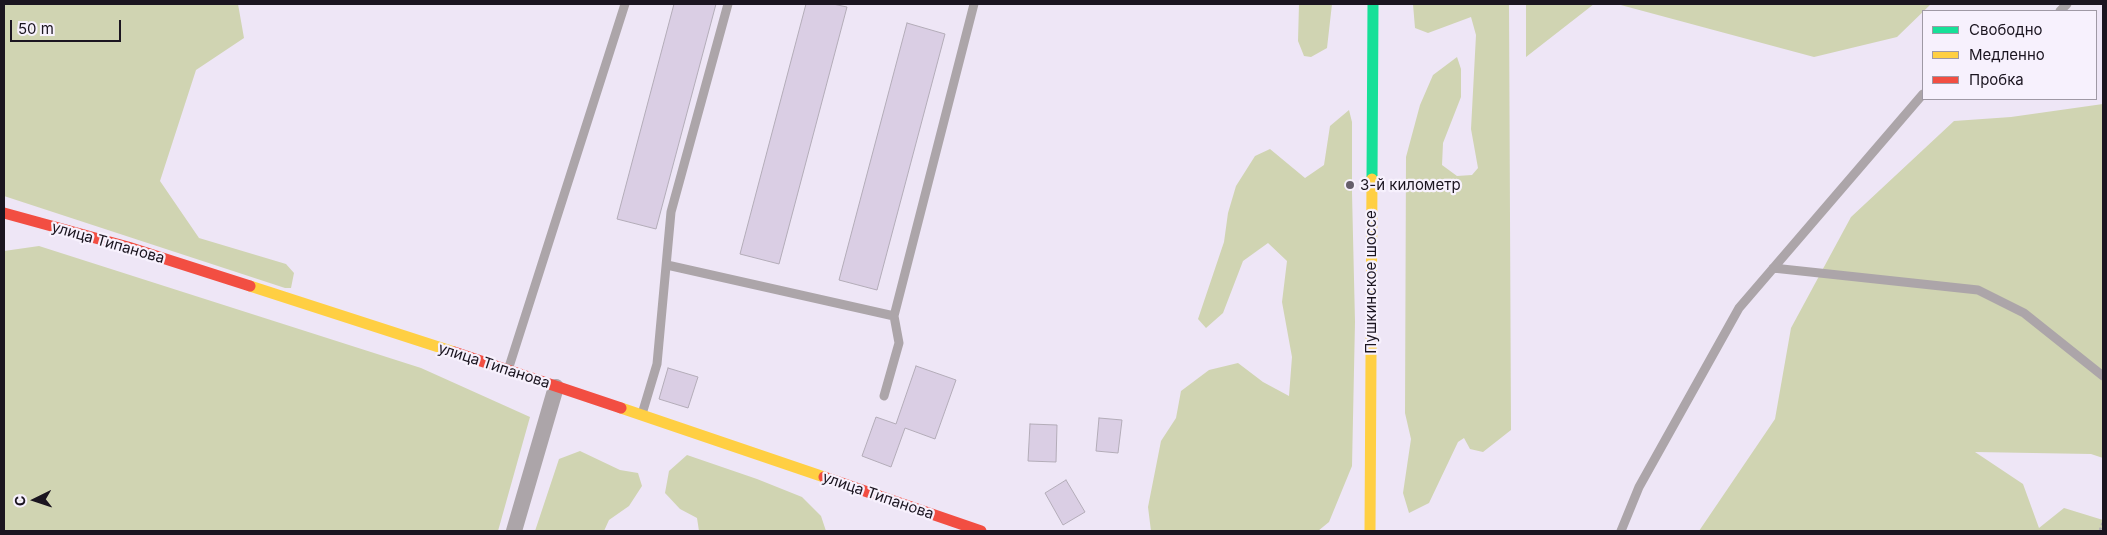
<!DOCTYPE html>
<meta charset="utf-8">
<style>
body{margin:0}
#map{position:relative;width:2107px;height:535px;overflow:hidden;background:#eee6f6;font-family:Inter,sans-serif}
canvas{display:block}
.frame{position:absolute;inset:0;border:5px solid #1b1520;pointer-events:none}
.legend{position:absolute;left:1922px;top:10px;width:175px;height:90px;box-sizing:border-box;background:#f7f1fd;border:1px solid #9f99a5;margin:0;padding:6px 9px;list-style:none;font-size:15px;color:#1b1520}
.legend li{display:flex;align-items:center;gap:10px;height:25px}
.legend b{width:25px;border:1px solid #9f99a5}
.north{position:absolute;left:10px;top:475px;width:50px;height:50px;-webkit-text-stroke:4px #f7f1fd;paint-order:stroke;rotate:266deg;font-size:14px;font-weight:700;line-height:20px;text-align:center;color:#1b1520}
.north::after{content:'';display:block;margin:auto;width:18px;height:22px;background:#1b1520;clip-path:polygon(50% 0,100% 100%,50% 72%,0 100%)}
.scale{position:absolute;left:10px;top:20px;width:111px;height:22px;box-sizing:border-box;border:2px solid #1b1520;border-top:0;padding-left:6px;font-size:15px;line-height:18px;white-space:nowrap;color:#1b1520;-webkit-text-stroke:4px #f7f1fd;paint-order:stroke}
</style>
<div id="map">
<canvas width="2107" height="535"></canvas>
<div class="frame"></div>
<ul class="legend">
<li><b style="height:6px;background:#16e098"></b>Свободно</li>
<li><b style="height:6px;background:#ffcf43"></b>Медленно</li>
<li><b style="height:6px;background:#f24e42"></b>Пробка</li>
</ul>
<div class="north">С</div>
<div class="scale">50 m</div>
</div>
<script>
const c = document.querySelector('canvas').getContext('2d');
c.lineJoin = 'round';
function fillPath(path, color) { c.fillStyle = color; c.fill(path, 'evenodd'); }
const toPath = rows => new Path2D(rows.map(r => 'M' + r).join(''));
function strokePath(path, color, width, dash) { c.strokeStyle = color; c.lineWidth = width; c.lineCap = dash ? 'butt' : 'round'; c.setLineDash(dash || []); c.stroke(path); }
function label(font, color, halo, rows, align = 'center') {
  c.font = font + ' Inter,sans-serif'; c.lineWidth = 4.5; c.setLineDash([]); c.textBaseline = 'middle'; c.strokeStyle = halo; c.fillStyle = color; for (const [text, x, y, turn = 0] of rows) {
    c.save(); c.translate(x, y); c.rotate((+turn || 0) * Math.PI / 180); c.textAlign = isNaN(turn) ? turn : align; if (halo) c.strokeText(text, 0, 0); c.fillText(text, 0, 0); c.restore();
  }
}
const green = toPath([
 [4,4,238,4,244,38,196,70,160,181,199,238,286,264,294,273,291,288,285,288,4,196],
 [1299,4,1332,4,1327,48,1311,57,1304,56,1298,41],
 [1413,4,1509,4,1511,430,1483,452,1470,449,1464,438,1458,442,1429,503,1409,513,1403,493,1411,439,1405,413,1406,157,1420,105,1433,75,1457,57,1461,69,1461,97,1443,143,1442,165,1457,176,1472,175,1478,168,1471,129,1476,35,1471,17,1428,33,1415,28],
 [1526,4,1594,4,1526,57],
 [1617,4,1931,4,1897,37,1814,57],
 [2103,104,2103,458,2091,454,1975,452,2023,484,2039,528,2064,508,2103,520,2103,531,1699,531,1775,419,1791,328,1851,217,1954,121,2011,117],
 [1349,110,1352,122,1352,193,1355,322,1352,466,1329,522,1318,531,1151,531,1148,507,1161,441,1176,418,1181,391,1209,370,1238,363,1263,382,1289,396,1292,357,1282,302,1287,261,1268,243,1243,261,1223,313,1206,328,1198,319,1224,242,1228,213,1236,186,1255,156,1270,149,1305,178,1324,165,1330,126],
 [39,246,421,368,530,417,498,531,4,531,4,251],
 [580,451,620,470,638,473,642,486,629,506,609,520,604,531,535,531,559,459],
 [687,455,757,479,802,497,821,516,826,531,699,531,697,518,680,509,665,493,669,471]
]);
const building = toPath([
 [674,4,716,4,656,229,617,219,674,4],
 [806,4,833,4,847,7,779,264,740,254,806,4],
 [907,23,945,34,877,290,839,280,907,23],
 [916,366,956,380,935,439,905,428,891,467,862,456,876,417,896,424,916,366],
 [668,368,698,377,688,408,659,399,668,368],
 [1099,418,1122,420,1118,453,1096,451,1099,418],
 [1030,424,1057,425,1056,462,1028,461,1030,424],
 [1066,480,1085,512,1063,525,1045,493,1066,480]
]);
const path = toPath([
 [2100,530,2103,522]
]);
const lane = toPath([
 [2060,11,2067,4],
 [667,265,894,316],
 [1773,268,1978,290,2024,313,2103,376],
 [508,370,625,4],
 [884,396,899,343,894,316,974,4],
 [642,414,657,364,671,212,728,4],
 [1621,531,1639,487,1739,308,1923,94]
]);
const street = toPath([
 [514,531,556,387]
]);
const fast = toPath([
 [1372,179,1373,4]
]);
const slow = toPath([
 [250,286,454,352],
 [621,408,824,477],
 [1370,531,1372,179]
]);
const jam = toPath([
 [4,213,128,247,250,286],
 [454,352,621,408],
 [824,477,981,531]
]);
const markers = [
 [1350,185,5,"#655e6b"]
];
const poiNames = [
 ["3-й километр",1360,185]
];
const streetNames = [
 ["улица Типанова",108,243,16],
 ["Пушкинское шоссе",1371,282,-90],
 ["улица Типанова",494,366,18],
 ["улица Типанова",878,496,19]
];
fillPath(green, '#d0d4b2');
fillPath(building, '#dacee4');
strokePath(building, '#b3acb8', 1);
strokePath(path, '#b2aeb4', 2.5, [2.5, 2.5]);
strokePath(lane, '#aca5a9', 9);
strokePath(street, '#aca5a9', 16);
strokePath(fast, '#16e098', 11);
strokePath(slow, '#ffcf43', 11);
strokePath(jam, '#f24e42', 11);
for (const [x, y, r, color] of markers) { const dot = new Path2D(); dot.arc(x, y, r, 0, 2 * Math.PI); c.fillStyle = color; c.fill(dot); strokePath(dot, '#f7f1fd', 2); }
label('15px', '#1b1520', '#f7f1fd', poiNames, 'left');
label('15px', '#1b1520', '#f7f1fd', streetNames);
</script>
